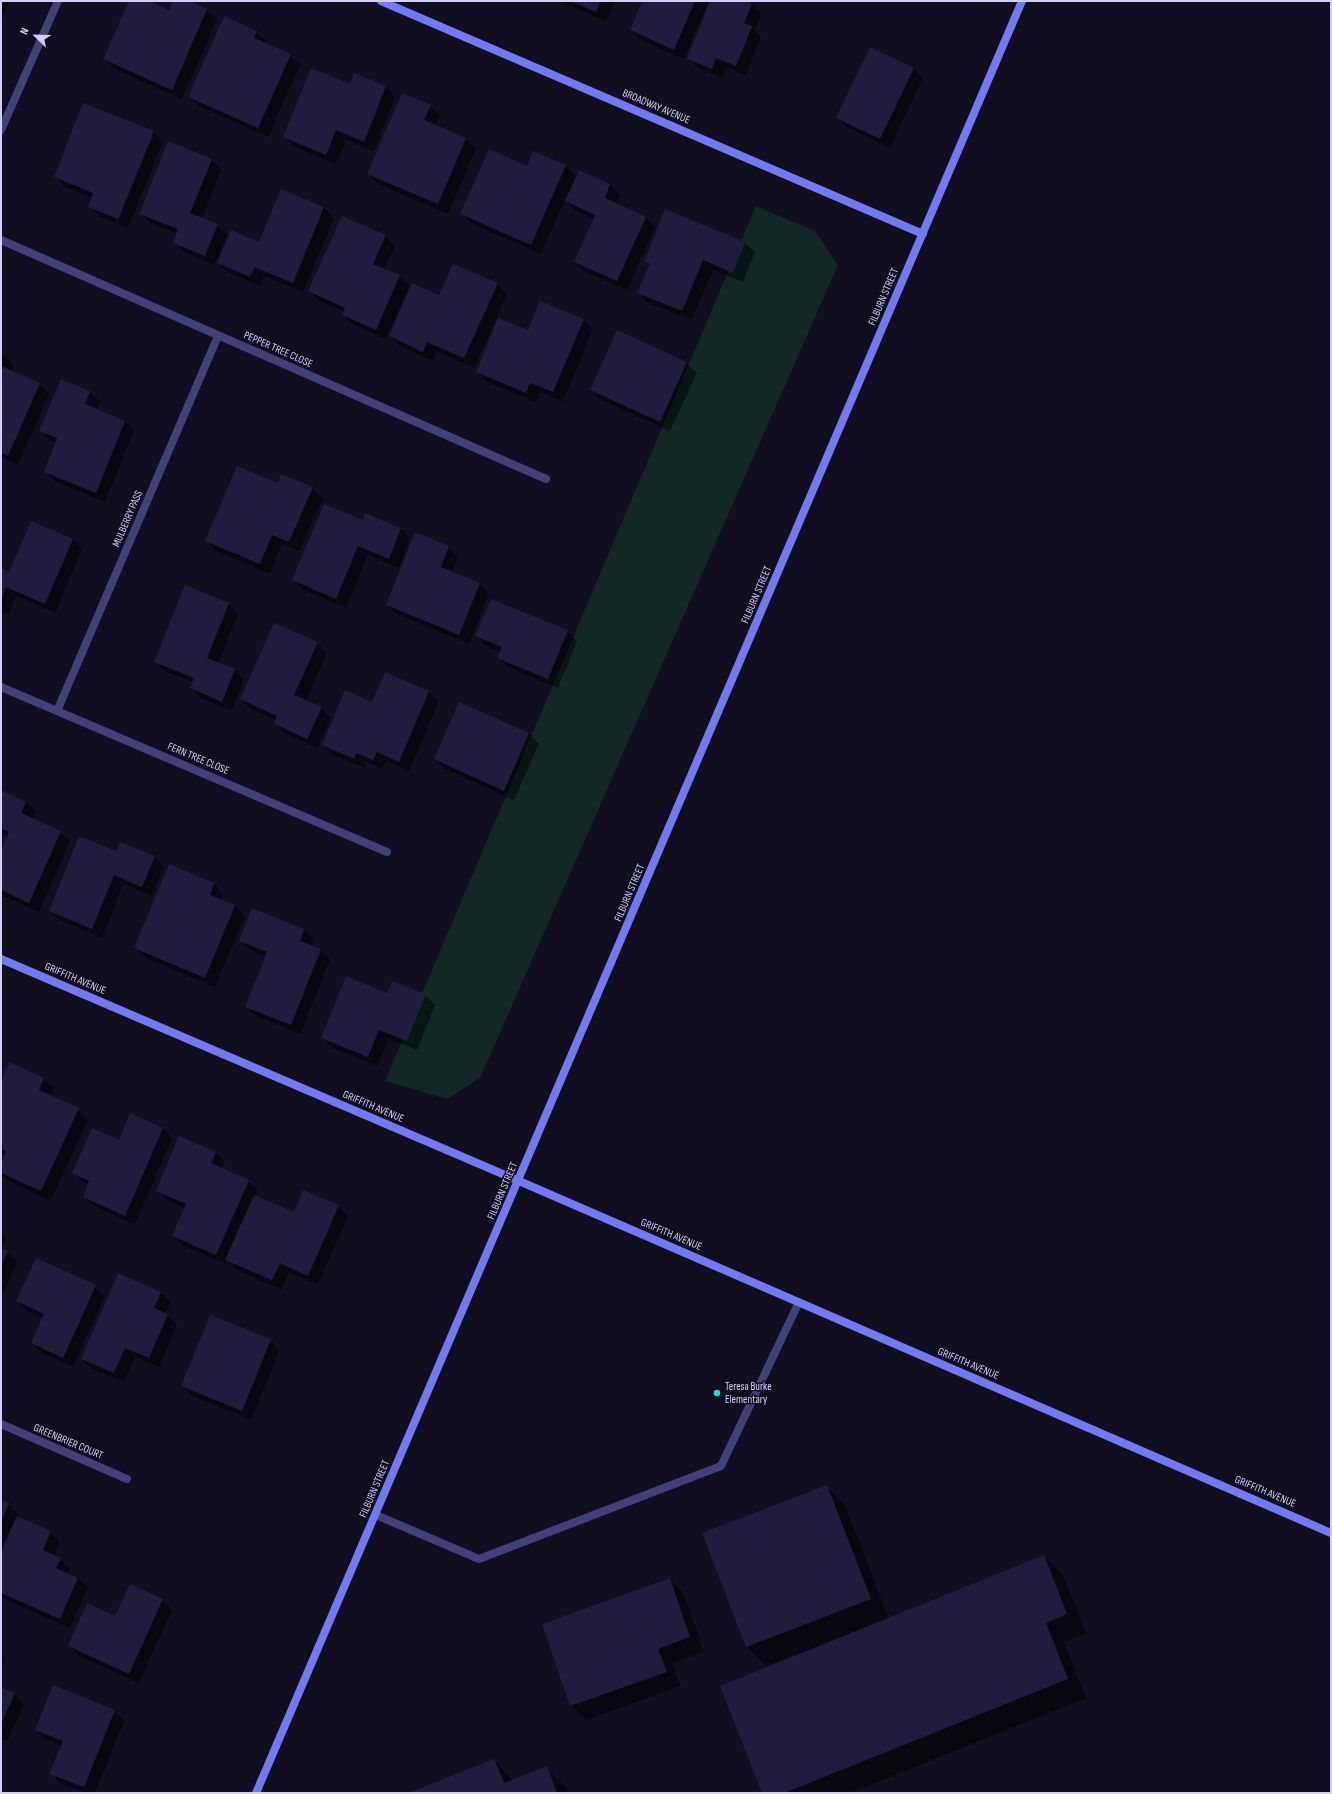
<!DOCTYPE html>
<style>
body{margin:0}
#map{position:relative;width:1332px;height:1794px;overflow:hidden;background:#100e1f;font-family:"Sofia Sans Condensed",sans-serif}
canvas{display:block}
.frame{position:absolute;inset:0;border:2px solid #d1d0fb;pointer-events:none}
.north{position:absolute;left:16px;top:16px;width:40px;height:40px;-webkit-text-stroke:3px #100e1f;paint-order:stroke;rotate:293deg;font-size:11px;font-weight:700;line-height:16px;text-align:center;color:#d1d0fb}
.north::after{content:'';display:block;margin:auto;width:14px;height:18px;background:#d1d0fb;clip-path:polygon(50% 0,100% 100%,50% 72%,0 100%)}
</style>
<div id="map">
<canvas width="1332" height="1794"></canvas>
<div class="frame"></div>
<div class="north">N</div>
</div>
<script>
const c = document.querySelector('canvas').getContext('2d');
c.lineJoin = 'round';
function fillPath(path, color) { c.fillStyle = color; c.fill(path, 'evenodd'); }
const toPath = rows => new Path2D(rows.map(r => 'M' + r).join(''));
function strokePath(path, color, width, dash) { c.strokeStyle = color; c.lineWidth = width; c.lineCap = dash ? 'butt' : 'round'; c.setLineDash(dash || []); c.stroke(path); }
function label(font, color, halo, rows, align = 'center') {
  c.font = font + ' "Sofia Sans Condensed",sans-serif'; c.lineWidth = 3; c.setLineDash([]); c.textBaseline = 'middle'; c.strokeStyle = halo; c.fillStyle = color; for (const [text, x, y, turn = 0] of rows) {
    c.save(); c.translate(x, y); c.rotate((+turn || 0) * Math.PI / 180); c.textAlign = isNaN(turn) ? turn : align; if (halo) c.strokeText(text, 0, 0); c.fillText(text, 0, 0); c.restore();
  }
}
const green = toPath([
 [756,206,815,231,838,265,480,1078,447,1099,385,1081]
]);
const shadow = toPath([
 [1,1,10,1,1,22],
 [130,1,147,1,170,11,175,1,187,1,207,10,217,20,182,99,114,69,105,59],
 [560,1,615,1,606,22],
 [643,1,709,1,684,59,641,40,631,30],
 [711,1,743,1,751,4,761,14,755,30,761,37,746,75,726,67,722,78,698,68,688,58],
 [256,32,266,41,265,44,290,55,300,65,268,137,199,106,189,97],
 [913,68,923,78,890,148,847,127,837,117],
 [355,74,386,87,395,97,374,151,346,140,336,164,294,147,284,137,350,85],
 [403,94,431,106,440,116,436,126,466,139,476,149,448,214,378,184,369,174],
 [153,132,163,142,128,228,117,224,153,136,151,136,115,223,99,216,89,206,92,198,65,187,55,177],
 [534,152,566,166,577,177,579,172,610,185,620,195,616,204,645,217,655,227,627,290,585,272,575,262,594,219,576,211,565,200,541,254,471,223,462,213,528,167],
 [212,160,221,170,202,219,217,225,227,235,215,265,184,252,174,242,178,234,150,223,140,213],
 [281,190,324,208,334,218,303,292,264,276,260,286,228,272,218,263,259,244],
 [385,236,395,246,384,270,399,276,409,286,386,339,353,324,343,315,344,312,319,301,309,291],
 [745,243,755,252,743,282,713,270,692,320,648,303,638,293,650,266,645,261],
 [497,284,507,294,474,368,437,351,433,361,400,346,390,336,440,297],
 [583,320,593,329,563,402,540,392,536,402,487,382,477,372,528,332],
 [617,332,687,363,697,373,670,431,601,400,591,390],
 [1,353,14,365,11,372,39,384,49,394,18,465,1,457],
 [90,392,100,401,96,410,125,421,134,431,105,502,55,481,45,471,57,443,50,440,41,430],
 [282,475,313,488,323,498,299,551,282,544,270,574,216,551,206,541,278,485],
 [363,521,401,528,410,538,399,568,368,555,346,608,303,590,293,580],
 [73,539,82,549,55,613,16,596,9,614,1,611,1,570,10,573],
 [448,547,458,557,452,572,480,584,489,594,469,644,397,614,387,605],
 [228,604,238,614,218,663,235,670,244,680,232,711,201,698,191,688,193,682,165,671,155,661],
 [567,631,577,641,558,688,508,667,498,657,501,652,486,646,477,636],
 [317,643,327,653,306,701,321,708,331,718,317,748,285,733,275,723,276,720,251,709,241,699],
 [385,673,429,692,439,702,409,771,387,761,383,769,366,762,364,768,333,755,323,745,373,703],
 [460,703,529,734,539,744,514,800,445,769,435,759],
 [1,791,26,802,36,812,33,819,60,832,70,841,39,912,1,895,1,853,8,836,1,833],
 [117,852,154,857,164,867,152,896,123,884,102,938,60,920,50,910],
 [169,866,214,884,224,894,221,901,235,906,245,916,215,987,145,958,135,948],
 [304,929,314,939,311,946,320,950,330,960,300,1034,256,1016,246,1007,266,957,250,950,240,940],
 [388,994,425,995,435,1005,417,1050,388,1039,378,1066,332,1048,323,1038],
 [44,1079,54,1088,50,1096,78,1109,88,1119,51,1201,8,1181,1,1174,1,1165,5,1156,1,1154,1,1081],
 [163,1129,172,1138,135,1225,94,1206,84,1197,89,1185,83,1182,73,1172,120,1141],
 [215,1152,225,1162,222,1169,248,1181,258,1191,256,1197,294,1214,338,1206,348,1216,318,1285,289,1272,282,1290,236,1270,228,1261,226,1264,183,1246,173,1236,185,1208,167,1200,157,1190],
 [1,1233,6,1238,1,1249],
 [1,1250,7,1252,17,1262,1,1298],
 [118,1275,161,1293,171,1302,165,1314,177,1324,159,1367,135,1357,124,1382,92,1369,82,1359],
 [95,1286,105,1296,73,1367,42,1353,32,1343,43,1318,27,1311,17,1301],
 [270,1340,280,1350,251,1420,192,1396,182,1386],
 [826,1486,845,1505,889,1619,1044,1556,1063,1575,1086,1633,1064,1642,1086,1698,850,1793,763,1793,796,1656,795,1655,766,1666,747,1647,704,1534],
 [1,1501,8,1504,18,1514,17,1517,50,1532,60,1542,54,1556,60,1559,70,1569,67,1574,78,1578,88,1588,70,1628,1,1597],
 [670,1579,684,1594,704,1652,672,1663,681,1686,586,1720,571,1705],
 [162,1600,172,1610,139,1683,79,1656,69,1646,116,1617],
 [1,1655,5,1659,1,1668],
 [54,1686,115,1711,124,1721,95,1793,85,1793,60,1783,51,1773,62,1746,46,1740,36,1730],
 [1,1688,15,1694,24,1704,7,1741,1,1739],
 [494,1760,513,1781,546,1768,566,1787,568,1793,411,1793]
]);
const building = toPath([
 [129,1,149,1,169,10,173,1,190,1,207,9,172,90,103,59],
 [570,1,601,1,596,12],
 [642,1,695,1,674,50,630,30],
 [710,1,746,1,752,4,744,23,752,26,736,66,716,58,712,69,687,59],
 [224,16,257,31,254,38,291,54,258,128,188,97],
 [870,47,914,68,880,139,836,118],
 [311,68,350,84,354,73,386,86,364,142,336,130,326,155,283,137],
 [402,93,431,105,424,120,466,138,438,204,367,174],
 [83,103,154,131,118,219,88,207,93,193,54,177],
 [168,141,212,159,190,213,218,224,205,256,173,243,178,229,139,214],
 [489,149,527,166,533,151,566,165,531,245,460,214],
 [579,170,610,184,605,198,646,217,617,281,574,262,595,215,565,201],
 [281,189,324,207,293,283,254,267,250,277,217,263,231,230,259,242],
 [665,209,745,242,733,273,703,260,682,311,637,293,650,264,644,262],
 [342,216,386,235,373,264,400,275,376,330,342,315,345,308,308,291],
 [453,264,498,283,464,358,427,342,423,352,389,336,412,283,439,295],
 [540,301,584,319,553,392,530,383,526,393,476,372,498,318,528,330],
 [617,330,687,362,660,422,590,390],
 [1,366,40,383,8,456,1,452],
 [61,379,90,391,85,404,125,421,96,493,44,472,57,438,39,431],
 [237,466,278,483,281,474,313,487,289,542,272,535,260,564,205,541],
 [324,504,363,520,365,513,401,528,389,559,358,546,336,599,292,580],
 [31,521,73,539,45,604,6,587,1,600,1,568,9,572],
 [415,532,449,546,441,567,480,583,459,635,386,605],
 [185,585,229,603,207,658,235,669,222,702,190,688,194,678,154,662],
 [491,599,568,630,548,679,497,658,502,647,475,636],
 [274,623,318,642,294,695,322,707,307,739,274,724,277,716,240,699],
 [385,672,429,691,399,762,377,752,373,760,356,753,354,759,322,745,345,690,372,702],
 [459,702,529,733,504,791,434,759],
 [1,790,26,802,21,813,61,831,29,903,1,890,1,850,9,832,1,828],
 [79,836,116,851,120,842,155,856,142,887,114,875,92,929,49,911],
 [169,864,214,883,210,895,235,905,205,978,134,948],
 [252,908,304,929,300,941,321,949,291,1025,245,1007,267,952,239,941],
 [346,976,387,993,392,981,426,994,407,1041,379,1030,368,1057,321,1038],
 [9,1062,44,1078,39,1090,79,1108,41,1191,1,1173,1,1163,6,1151,1,1149,1,1078],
 [130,1113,163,1128,125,1216,83,1197,89,1181,72,1173,92,1128,119,1140],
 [179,1136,216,1152,211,1163,249,1180,216,1255,172,1236,186,1204,156,1191],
 [303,1190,339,1205,308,1276,280,1263,272,1280,225,1260,254,1195,294,1212],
 [1,1248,8,1251,1,1266],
 [36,1258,96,1285,63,1358,31,1343,44,1314,16,1301],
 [118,1273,161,1292,154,1308,168,1314,149,1358,125,1348,114,1373,81,1359],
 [210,1315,271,1339,242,1411,181,1386],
 [827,1485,871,1599,746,1647,702,1533],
 [1,1500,9,1503,1,1522],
 [17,1516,51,1531,43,1550,61,1558,56,1568,78,1578,60,1619,1,1593,1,1551],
 [1044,1555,1067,1614,1046,1623,1068,1679,784,1793,762,1793,720,1686],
 [670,1578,690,1637,658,1649,667,1672,570,1706,542,1624],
 [130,1584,163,1599,129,1674,68,1646,87,1603,115,1616],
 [53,1685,115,1710,84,1787,49,1774,63,1741,35,1730],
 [1,1687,15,1693,1,1724],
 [494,1759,504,1783,547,1766,557,1793,408,1793]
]);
const lane = toPath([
 [376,1515,479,1559,721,1466,799,1302]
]);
const street = toPath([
 [1,130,58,1],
 [1,240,546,479],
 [1,687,387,852],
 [57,711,218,336],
 [1,1424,127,1479]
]);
const secondary = toPath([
 [381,1,923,234],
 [1,959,519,1181,1331,1533],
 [256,1793,1022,1]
]);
const markers = [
 [717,1393,4,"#15e1e1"]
];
const streetNames = [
 ["BROADWAY AVENUE",656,107,23],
 ["FILBURN STREET",884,297,-67],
 ["PEPPER TREE CLOSE",278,350,24],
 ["MULBERRY PASS",128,519,-67],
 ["FILBURN STREET",757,595,-67],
 ["FERN TREE CLOSE",198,759,23],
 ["FILBURN STREET",630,893,-67],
 ["GRIFFITH AVENUE",75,979,23],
 ["GRIFFITH AVENUE",373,1107,23],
 ["FILBURN STREET",503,1191,-67],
 ["GRIFFITH AVENUE",671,1235,23],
 ["GRIFFITH AVENUE",968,1364,23],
 ["GREENBRIER COURT",68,1442,23],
 ["FILBURN STREET",375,1489,-67],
 ["GRIFFITH AVENUE",1265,1492,23]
];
const poiNames = [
 ["Teresa Burke",725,1387],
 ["Elementary",725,1400]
];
fillPath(green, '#122825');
fillPath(shadow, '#0007');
fillPath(building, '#201c3e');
strokePath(lane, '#3e4279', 8);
strokePath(street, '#3e4279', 8);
strokePath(secondary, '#717af1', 8);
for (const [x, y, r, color] of markers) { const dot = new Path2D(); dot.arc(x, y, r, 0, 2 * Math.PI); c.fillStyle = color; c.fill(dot); strokePath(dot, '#100e1f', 1.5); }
label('11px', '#d1d0fb', '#100e1f', streetNames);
label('11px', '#d1d0fb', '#100e1f', poiNames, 'left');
</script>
